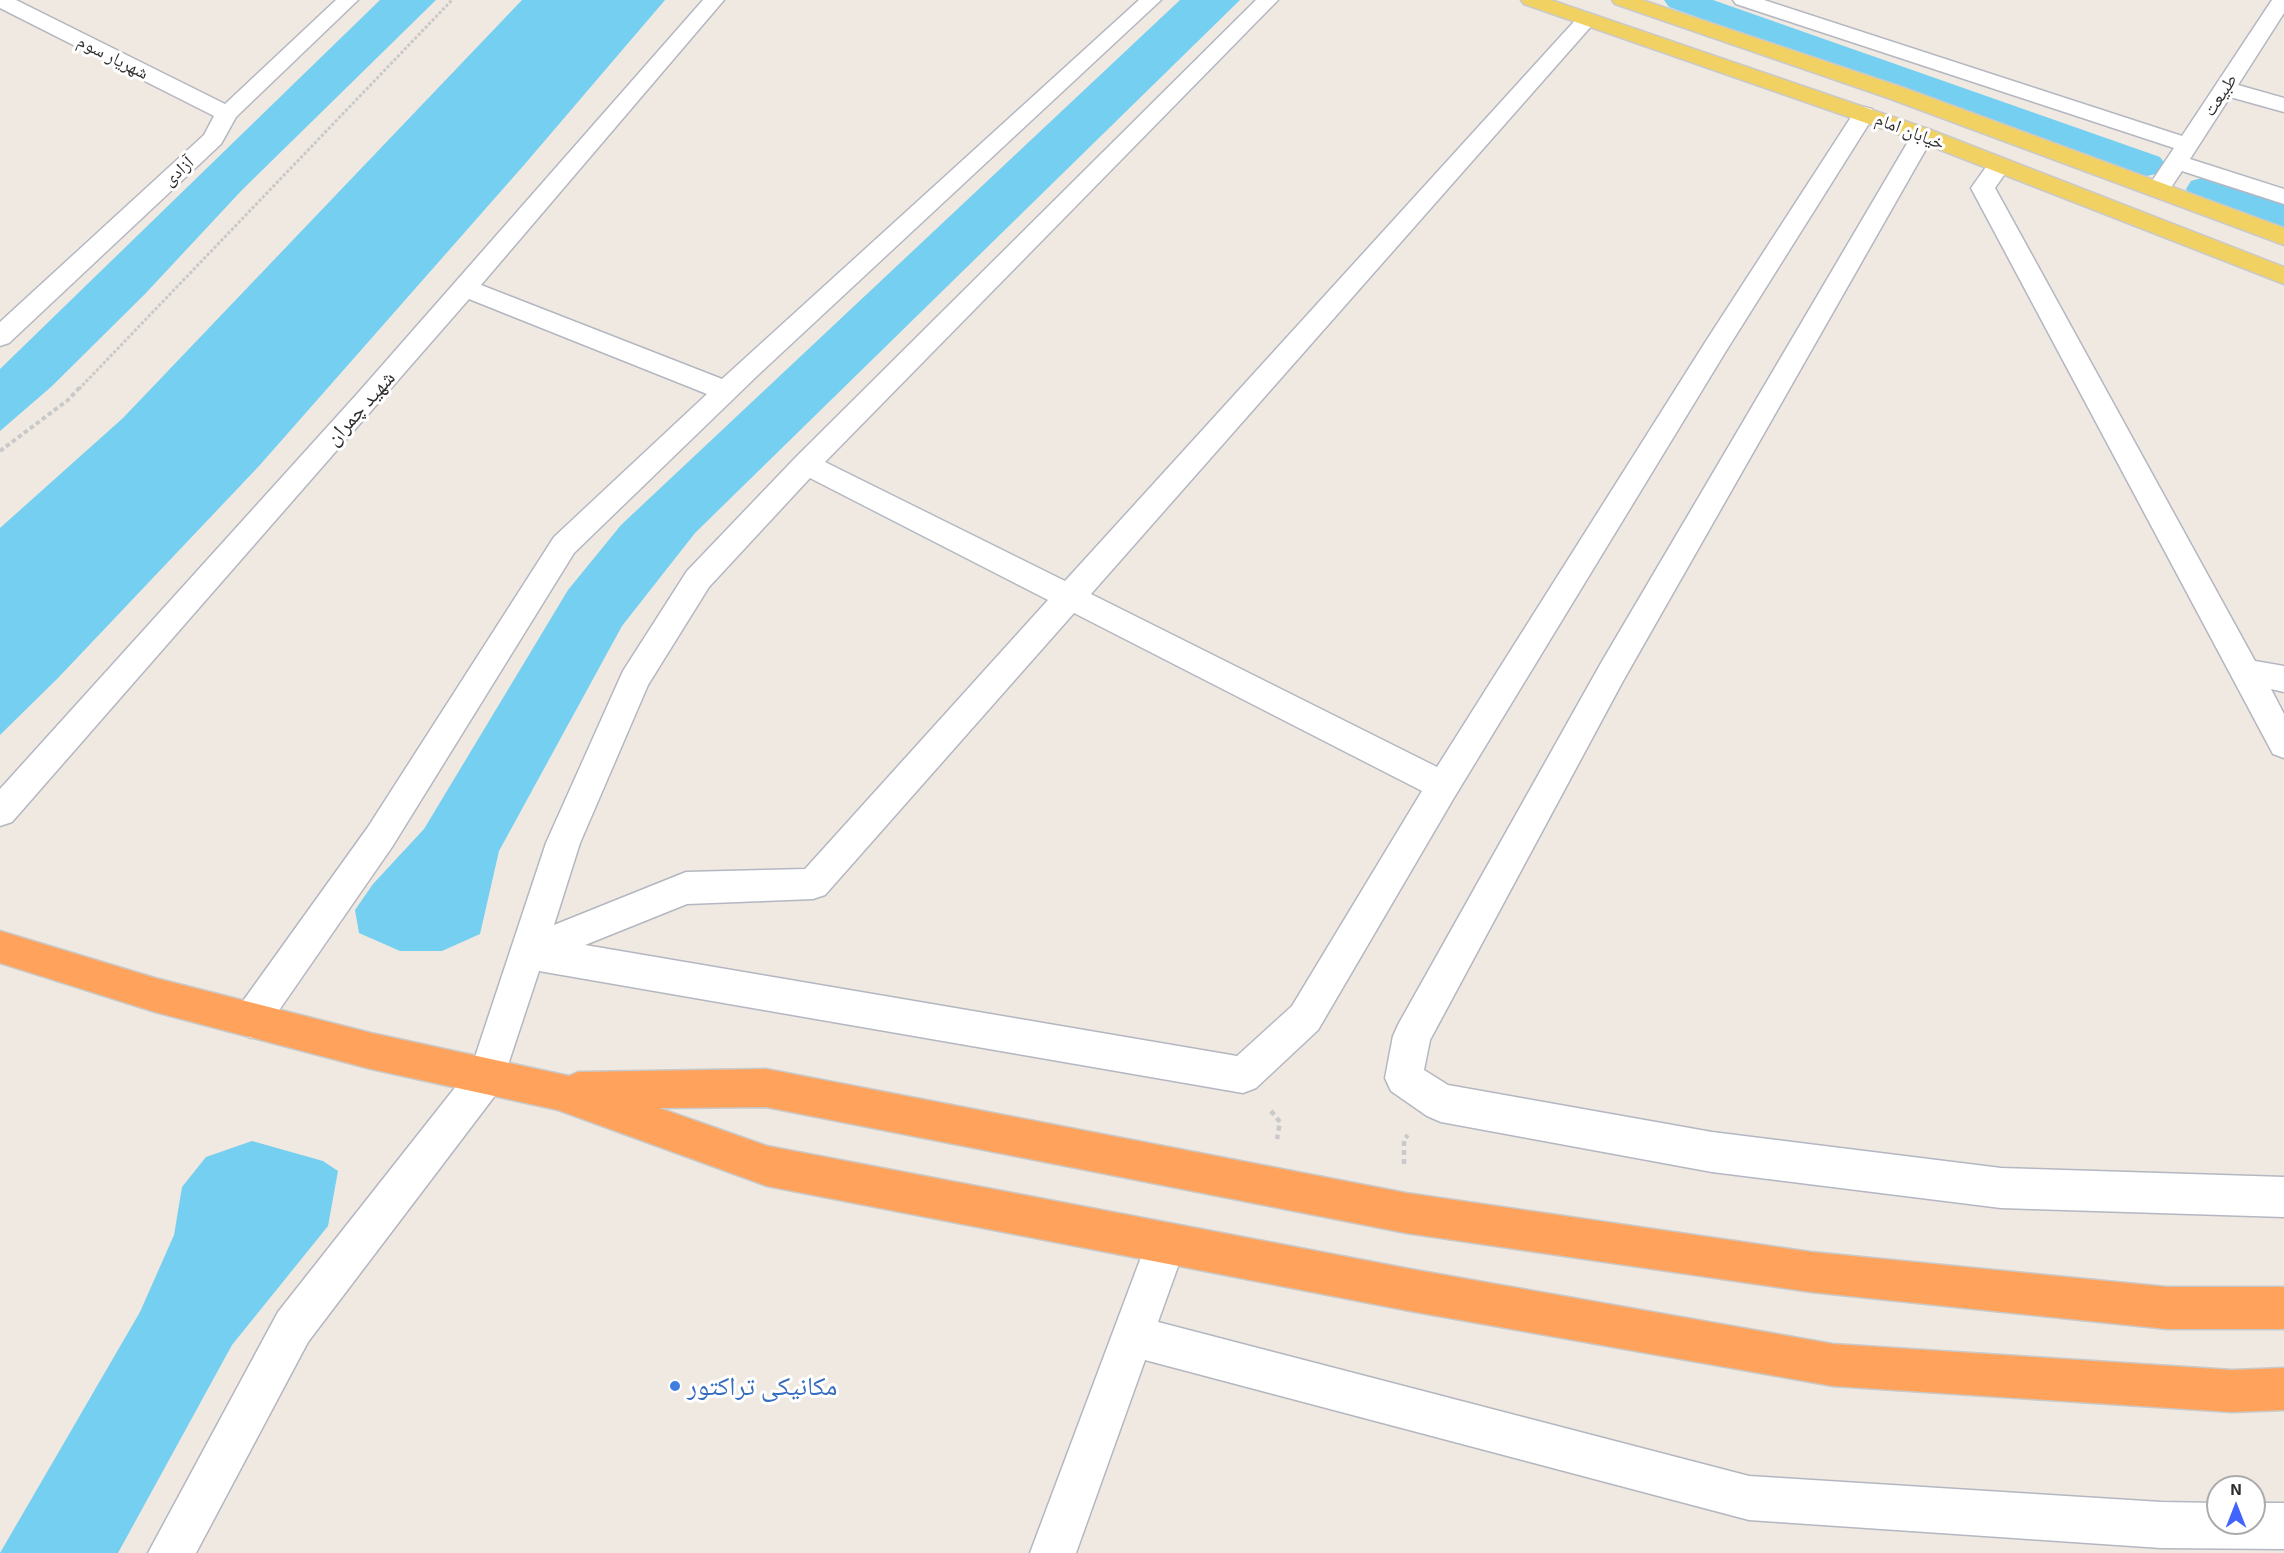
<!DOCTYPE html>
<meta charset="utf-8">
<style>
body{margin:0}
#map{position:relative;width:2284px;height:1553px;overflow:hidden;background:#efe9e1;font-family:"Exo 2",sans-serif}
canvas{display:block}
.north{position:absolute;left:2206px;top:1475px;width:60px;height:60px;box-sizing:border-box;background:#fff;border:2px solid #ababab;border-radius:50%;rotate:0deg;font-size:16px;font-weight:700;line-height:24px;text-align:center;color:#2e2e2e}
.north::after{content:'';display:block;margin:auto;width:21px;height:27px;background:#4264fb;clip-path:polygon(50% 0,100% 100%,50% 72%,0 100%)}
</style>
<div id="map">
<canvas width="2284" height="1553"></canvas>
<div class="north">N</div>
</div>
<script>
const c = document.querySelector('canvas').getContext('2d');
c.lineJoin = 'round';
function fillPath(path, color) { c.fillStyle = color; c.fill(path, 'evenodd'); }
const toPath = rows => new Path2D(rows.map(r => 'M' + r).join(''));
function strokePath(path, color, width, dash) { c.strokeStyle = color; c.lineWidth = width; c.lineCap = dash ? 'butt' : 'round'; c.setLineDash(dash || []); c.stroke(path); }
function label(font, color, halo, rows, align = 'center') {
  c.font = font + ' "Exo 2","Noto Naskh Arabic",sans-serif'; c.lineWidth = 6; c.setLineDash([]); c.textBaseline = 'middle'; c.strokeStyle = halo; c.fillStyle = color; for (const [text, x, y, turn = 0] of rows) {
    c.save(); c.translate(x, y); c.rotate((+turn || 0) * Math.PI / 180); c.textAlign = isNaN(turn) ? turn : align; if (halo) c.strokeText(text, 0, 0); c.fillText(text, 0, 0); c.restore();
  }
}
const water = toPath([
 [380,0,436,0,242,190,145,294,51,387,0,431,0,369],
 [522,0,665,0,524,165,259,466,58,678,0,735,0,528,123,418],
 [1180,0,1240,0,695,533,622,626,499,851,480,934,442,951,400,951,359,933,355,910,373,884,424,829,568,590,621,525],
 [252,1141,323,1161,338,1171,328,1226,232,1345,118,1553,0,1553,140,1312,174,1235,182,1187,206,1157]
]);
const canal = toPath([
 [1664,0,1713,0,2160,157,2166,165,2160,173,2147,176,2134,173,1669,7,1664,0],
 [2205,177,2284,204,2284,229,2191,197,2186,189,2191,181,2205,177]
]);
const pathFar2 = toPath([
 [79,389,452,0]
]);
const pathFar1 = toPath([
 [0,451,68,400,80,387]
]);
const path = toPath([
 [1271,1111,1280,1122,1277,1139],
 [1404,1164,1404,1139,1408,1135]
]);
const minor = toPath([
 [0,0,16,0,225,104,336,0,358,0,236,117,221,144,9,343,0,346,0,322,204,135,214,116,0,8,0,0],
 [703,0,724,0,481,285,722,379,1139,0,1161,0,758,375,574,553,392,847,264,1032,251,1038,238,1032,233,1020,238,1008,368,827,554,537,707,394,469,299,12,822,0,826,0,789,357,394,703,0],
 [1256,0,1278,0,825,462,1065,581,1580,15,1587,13,1594,15,1597,19,1594,23,1091,594,1437,767,1706,341,1853,114,1856,109,1864,107,1872,109,1875,114,1726,351,1455,796,1318,1030,1256,1088,1243,1093,539,971,500,1089,308,1342,196,1553,148,1553,278,1312,472,1066,546,843,623,671,687,571,796,457,1256,0],
 [810,478,1048,600,805,869,686,872,554,925,580,843,648,685,709,587,810,478],
 [1074,613,1422,791,1292,1006,1237,1056,585,945,687,904,813,899,825,895,1074,613],
 [1733,0,1764,0,2182,136,2272,0,2284,0,2284,13,2238,85,2284,98,2284,112,2230,97,2190,159,2284,189,2284,204,2182,171,2166,195,2158,197,2150,195,2146,190,2174,148,1736,4,1733,0],
 [1923,128,1931,130,1934,135,1623,681,1430,1040,1424,1070,1448,1085,1712,1132,2001,1168,2284,1177,2284,1217,2001,1208,1712,1172,1441,1122,1427,1116,1391,1091,1385,1078,1393,1036,1399,1023,1601,663,1912,135,1915,130,1923,128],
 [1999,158,2007,160,2011,165,1995,188,2255,661,2284,666,2284,692,2271,689,2284,714,2284,758,2273,754,1971,188,1991,160,1999,158],
 [1166,1224,1180,1230,1186,1244,1158,1322,1749,1476,2161,1502,2218,1503,2218,1523,2254,1523,2254,1503,2284,1503,2284,1549,2161,1548,1749,1520,1145,1360,1076,1553,1030,1553,1146,1244,1152,1230,1166,1224]
]);
const major = toPath([
 [1521,0,1551,0,1931,130,2284,267,2284,284,1915,140,1524,4,1521,0],
 [1612,0,1642,0,1904,88,2284,228,2284,245,1888,98,1615,4,1612,0]
]);
const highway = toPath([
 [0,931,155,978,371,1033,569,1076,578,1072,766,1069,1406,1193,1811,1252,2167,1287,2284,1287,2284,1329,2167,1329,1811,1292,1406,1233,766,1107,659,1108,767,1146,1410,1269,1833,1344,2232,1370,2284,1368,2284,1410,2232,1412,1833,1386,1410,1311,767,1186,558,1110,371,1069,155,1012,0,963,0,931]
]);
const markers = [
 [675,1386,6,"#3f7fe0"]
];
const farStreetnames = [
 ["شهریار سوم",113,57,27],
 ["طبیعت",2220,95,-57],
 ["خیابان امام",1910,131,21],
 ["آزادی",178,171,-42]
];
const streetNames = [
 ["شهید چمران",360,408,-48]
];
const nearShopnames = [
 ["مکانیکی تراکتور",687,1386]
];
fillPath(water, '#75cff0');
fillPath(canal, '#75cff0');
strokePath(minor, '#b4b7c1', 3);
strokePath(major, '#c9c9c9', 3);
strokePath(highway, '#c9c9c9', 3);
strokePath(pathFar2, '#c9c9c9', 3, [3, 2]);
strokePath(pathFar1, '#c9c9c9', 4, [4.5, 3]);
strokePath(path, '#c9c9c9', 4.5, [5, 4]);
fillPath(minor, '#fff');
fillPath(major, '#f2d163');
fillPath(highway, '#ffa35c');
for (const [x, y, r, color] of markers) { const dot = new Path2D(); dot.arc(x, y, r, 0, 2 * Math.PI); c.fillStyle = color; c.fill(dot); strokePath(dot, '#fff', 2); }
label('18px', '#2e2e2e', '#fff', farStreetnames);
label('21px', '#2e2e2e', '#fff', streetNames);
label('26px', '#366cbe', '#fff', nearShopnames, 'left');
</script>
